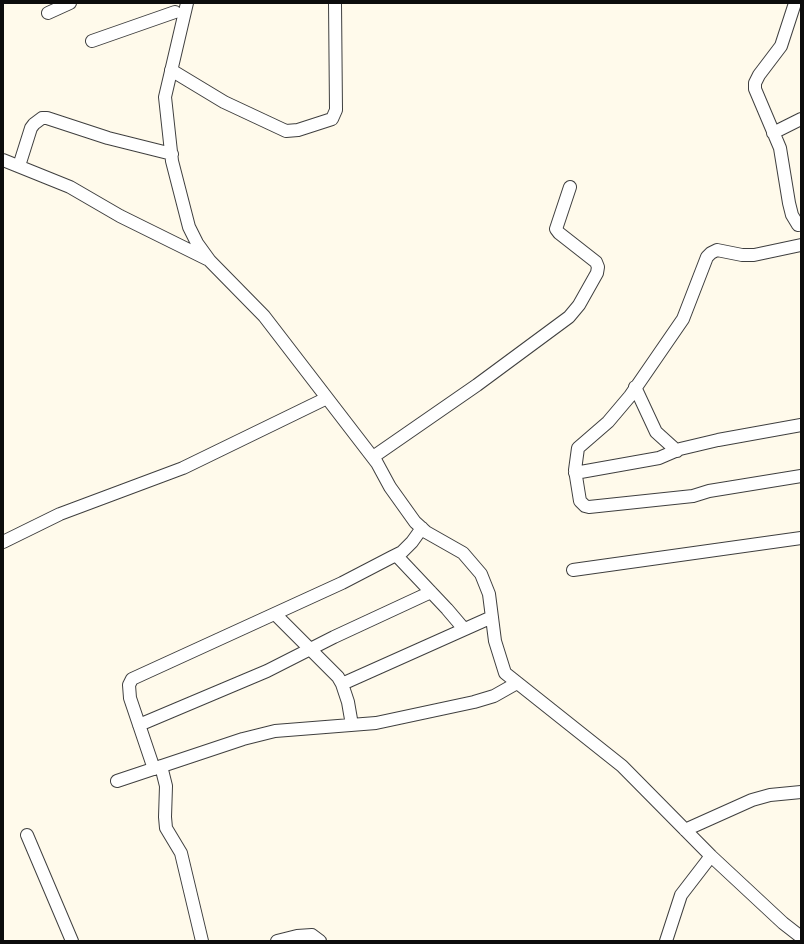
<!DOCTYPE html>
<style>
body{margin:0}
#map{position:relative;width:804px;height:944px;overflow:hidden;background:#fffaeb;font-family:Spectral,serif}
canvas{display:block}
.frame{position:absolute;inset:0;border:4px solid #0c0c0c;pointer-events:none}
</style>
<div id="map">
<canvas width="804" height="944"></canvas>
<div class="frame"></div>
</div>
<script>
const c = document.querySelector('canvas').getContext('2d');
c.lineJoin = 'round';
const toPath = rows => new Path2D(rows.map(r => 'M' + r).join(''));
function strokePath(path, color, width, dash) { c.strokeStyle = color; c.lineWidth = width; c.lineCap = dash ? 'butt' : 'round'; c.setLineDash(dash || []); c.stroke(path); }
const minor = toPath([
 [187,3,165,97,172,161,189,227,197,243,210,261,264,316,377,463,390,487,415,522,426,532,463,553,481,574,489,594,495,641,505,673,622,766,711,856,783,923,801,937],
 [795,3,781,46,759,75,755,83,755,89,780,148,789,203,792,215,798,225],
 [48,13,70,3],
 [92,41,175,12],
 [171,70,224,102,286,131,298,130,332,119,336,110,335,3],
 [773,133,801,119],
 [3,160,70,187,120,216,207,259],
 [19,166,31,128,34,124,42,118,47,118,108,138,172,154],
 [801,245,754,255,742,255,717,250,711,253,707,257,683,319,630,396,608,422,578,448,575,470,580,501,585,506,589,507,693,496,709,491,801,476],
 [635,387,656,432,677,451],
 [373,457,477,385,569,317,579,305,597,273,598,267,596,262,559,233,556,229,570,187],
 [575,473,659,458,680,449,718,440,801,425],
 [3,542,60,514,183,468,327,398],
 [396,555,447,609,464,629],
 [573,570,801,538],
 [275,614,338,677,342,684,348,702,352,725],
 [342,684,492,617],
 [139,725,267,671,334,637,431,592],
 [161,766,166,786,165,817,166,828,181,853,202,941],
 [154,769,130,698,129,685,132,679,342,583,392,557,402,552,412,542,422,528],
 [117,781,243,739,275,731,376,723,474,702,494,696,517,683],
 [685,830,752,800,770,795,801,792],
 [27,835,72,941],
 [277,941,297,936,312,935,320,941],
 [666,941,681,895,711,856]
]);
strokePath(minor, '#3f3f3f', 14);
strokePath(minor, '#fff', 12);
</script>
